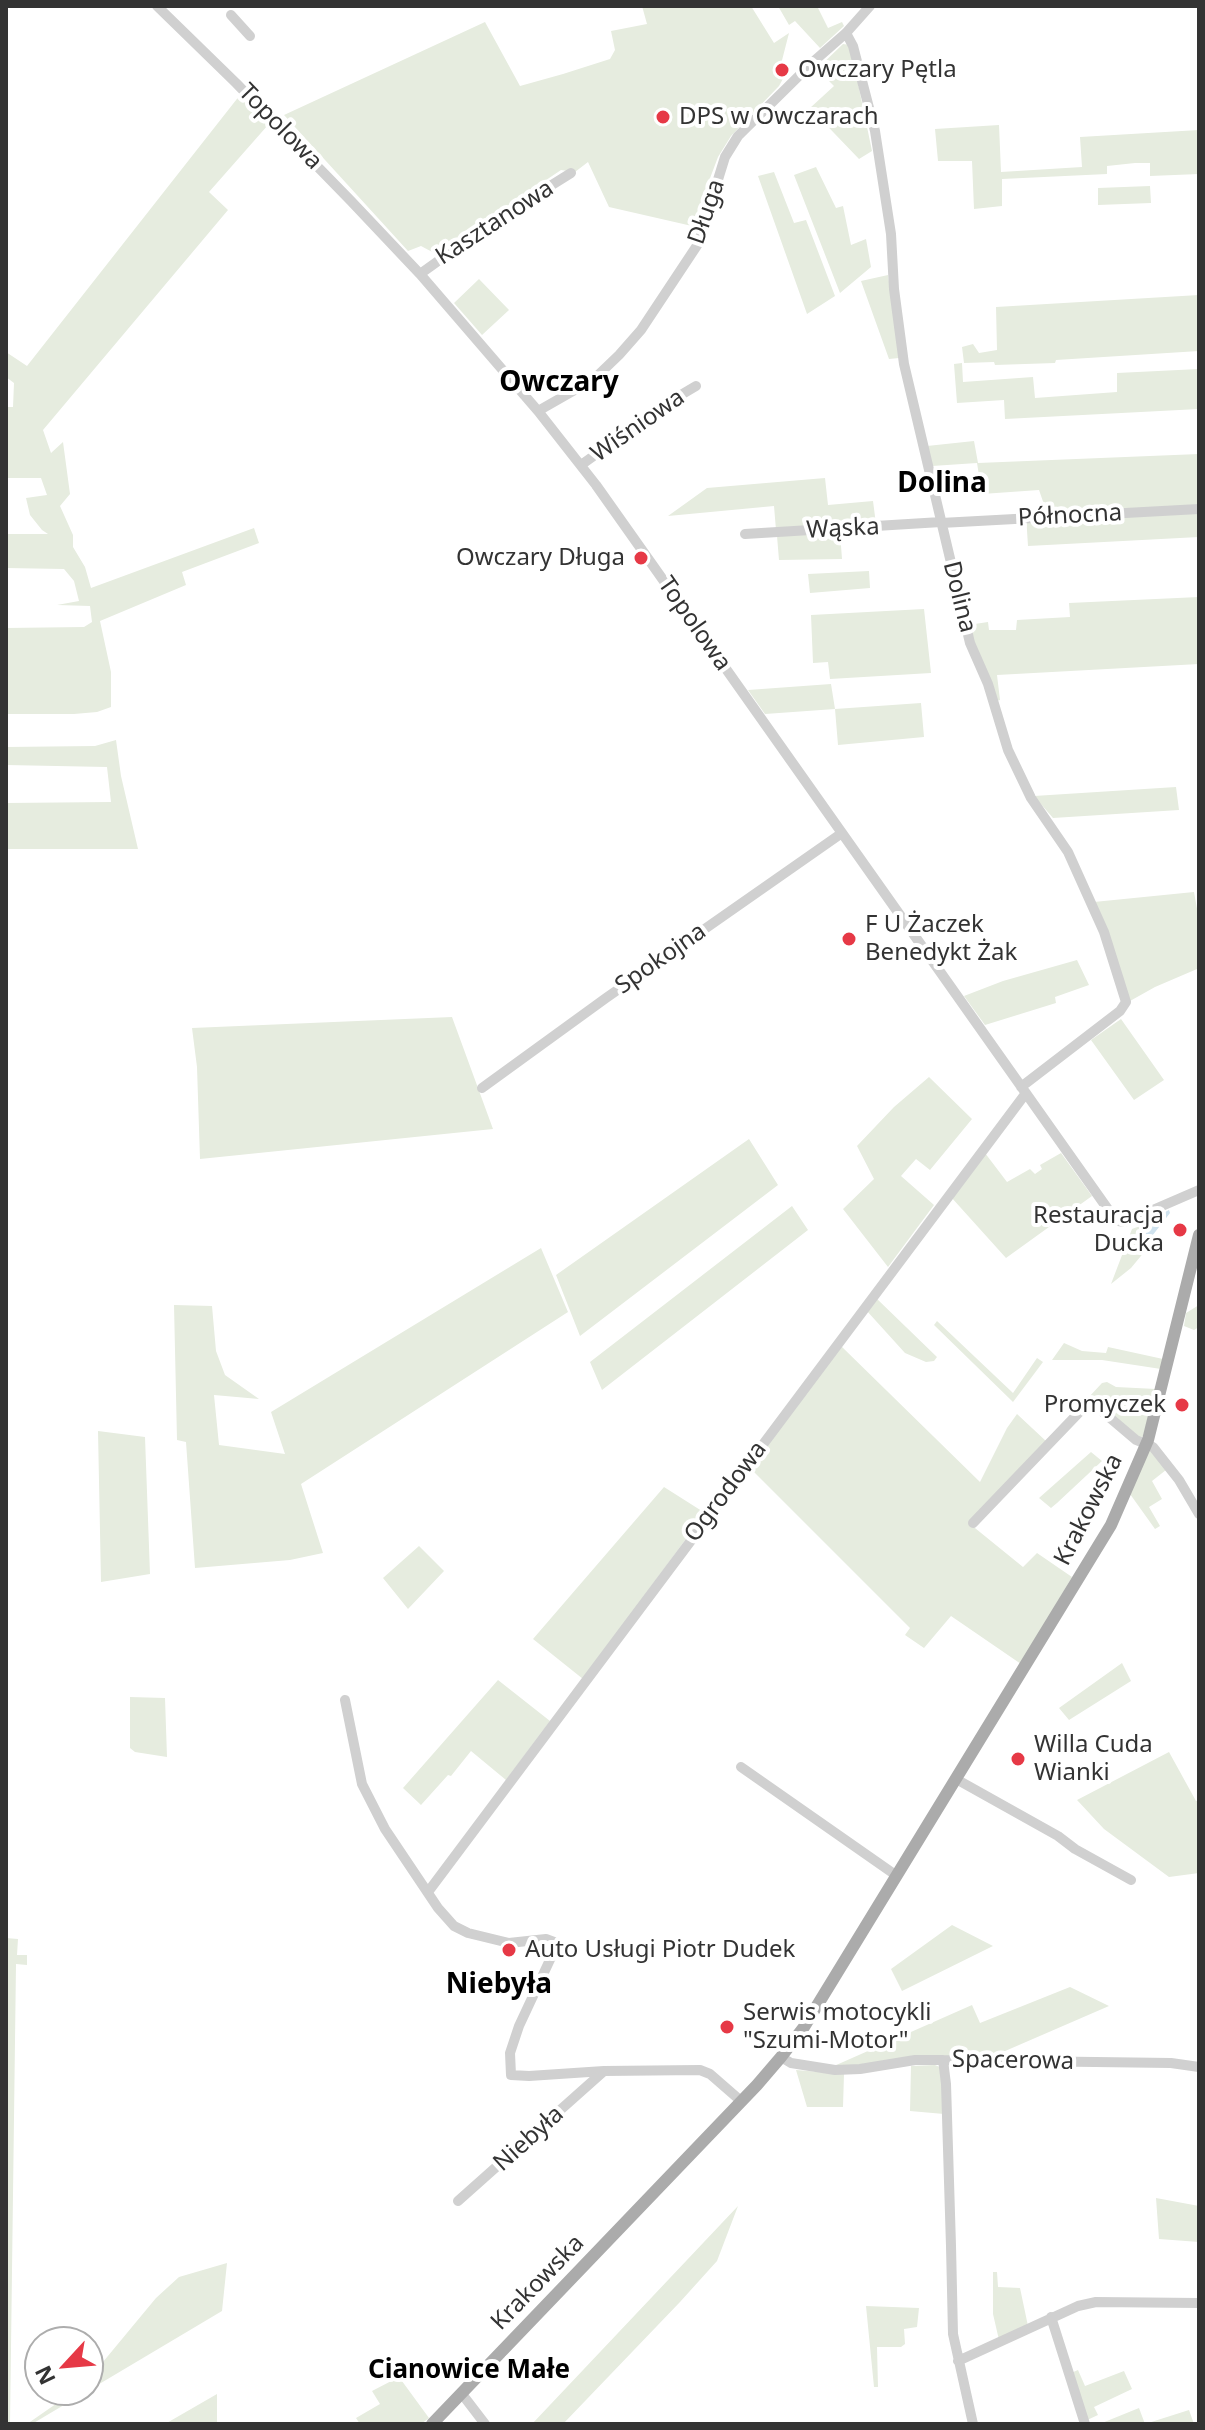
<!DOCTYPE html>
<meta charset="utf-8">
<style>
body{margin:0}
#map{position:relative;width:1205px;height:2430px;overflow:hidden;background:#fff;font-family:"Noto Sans",sans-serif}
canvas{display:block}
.frame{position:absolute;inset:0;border:8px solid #333;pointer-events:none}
.north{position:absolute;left:24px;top:2326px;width:80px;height:80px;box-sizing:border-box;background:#fff;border:2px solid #adadad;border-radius:50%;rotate:244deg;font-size:22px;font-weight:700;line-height:32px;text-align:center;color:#333}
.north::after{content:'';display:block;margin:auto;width:28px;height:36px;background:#e63946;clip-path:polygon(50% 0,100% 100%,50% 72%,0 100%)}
</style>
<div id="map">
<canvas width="1205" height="2430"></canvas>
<div class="frame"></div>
<div class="north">N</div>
</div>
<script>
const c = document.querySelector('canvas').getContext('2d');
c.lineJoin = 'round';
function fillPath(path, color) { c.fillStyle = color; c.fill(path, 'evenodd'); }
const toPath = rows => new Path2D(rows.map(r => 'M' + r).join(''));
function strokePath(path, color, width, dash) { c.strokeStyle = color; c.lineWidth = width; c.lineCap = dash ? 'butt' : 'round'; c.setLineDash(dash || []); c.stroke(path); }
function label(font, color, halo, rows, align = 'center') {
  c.font = font + ' "Noto Sans",sans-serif'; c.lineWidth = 8; c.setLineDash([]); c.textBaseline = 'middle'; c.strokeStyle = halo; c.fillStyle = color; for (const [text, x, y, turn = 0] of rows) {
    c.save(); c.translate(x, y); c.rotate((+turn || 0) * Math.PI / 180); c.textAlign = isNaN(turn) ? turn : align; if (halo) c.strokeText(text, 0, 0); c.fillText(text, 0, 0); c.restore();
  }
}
const green = toPath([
 [642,6,751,6,774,43,789,33,779,72,785,75,779,86,731,136,718,157,692,226,609,207,588,162,575,172,561,170,436,254,421,246,408,251,284,115,485,22,520,86,563,74,610,59,615,50,611,31,647,24],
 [778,6,817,6,828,28,842,22,844,26,820,48,795,21,789,25],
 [843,44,850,45,872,151,859,159,810,108,834,86,817,69],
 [240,95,268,125,209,192,228,210,43,430,51,453,63,442,70,494,60,506,73,535,73,547,85,567,91,588,254,528,259,543,182,572,186,585,100,621,111,672,111,707,97,712,74,714,6,714,6,628,84,627,92,622,90,606,57,605,79,601,74,581,64,569,6,568,6,534,48,534,42,530,30,515,26,498,47,495,41,478,6,478,6,407,13,407,14,383,6,377,6,352,27,366],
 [999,125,1001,172,1082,167,1080,137,1199,130,1199,174,1150,176,1150,163,1135,163,1107,166,1107,174,1002,179,1002,206,974,209,972,161,938,161,935,129],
 [816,167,836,208,843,206,851,245,866,239,871,267,840,293,794,175],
 [774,172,794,223,806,220,835,296,807,314,758,176],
 [1150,186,1151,203,1098,205,1098,188],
 [888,275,899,358,889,359,861,281],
 [479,279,509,310,482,335,454,303],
 [1199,295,1199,351,1056,360,1055,363,995,365,994,362,964,363,962,347,973,344,979,353,997,350,996,307],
 [962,363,963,382,1033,377,1035,398,1117,392,1117,373,1199,369,1199,409,1005,419,1004,400,957,403,954,364],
 [974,441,978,463,1199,454,1199,537,1028,546,1026,515,1047,513,1039,490,982,494,977,463,932,466,927,446],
 [825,478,828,505,873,501,876,524,776,530,774,506,668,516,707,488],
 [840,532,842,559,779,560,777,536],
 [869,571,870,588,810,593,808,574],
 [1199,597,1199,664,997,675,1000,700,996,701,968,625,988,622,989,630,1016,630,1017,620,1070,617,1069,603],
 [924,609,931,673,830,679,828,662,813,663,811,615],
 [831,684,835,709,921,703,924,737,838,745,835,709,765,714,748,690],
 [116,740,121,776,138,849,6,849,6,803,111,802,107,767,6,765,6,747,95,746],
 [1176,787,1179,810,1053,818,1034,796],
 [1194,892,1199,920,1199,971,1197,969,1155,987,1130,1001,1094,902],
 [1077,960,1089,985,1055,997,1056,1003,985,1025,964,996,1003,981],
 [452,1017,493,1129,200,1159,197,1067,192,1028],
 [1121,1019,1164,1080,1134,1100,1091,1040],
 [929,1077,972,1119,930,1170,916,1159,901,1176,934,1205,888,1267,843,1209,874,1179,857,1146,894,1107],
 [749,1139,778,1185,580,1336,556,1275],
 [985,1153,1007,1182,1030,1169,1035,1174,1042,1169,1040,1165,1061,1153,1092,1196,1006,1258,951,1197],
 [792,1206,808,1230,602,1390,590,1362],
 [1140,1226,1144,1234,1155,1239,1131,1268,1111,1284,1132,1229],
 [541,1248,568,1312,301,1484,323,1553,290,1560,195,1568,186,1442,177,1440,174,1305,212,1306,216,1351,225,1375,259,1399,214,1395,219,1445,285,1454,271,1412],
 [875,1297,937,1357,934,1361,926,1362,905,1353,866,1310],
 [1199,1305,1199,1327,1194,1330,1184,1326,1186,1313],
 [937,1321,1013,1393,1037,1358,1043,1362,1013,1402,934,1325],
 [1064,1343,1082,1351,1106,1353,1108,1347,1163,1359,1161,1369,1102,1360,1052,1360],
 [840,1345,980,1482,1007,1428,1017,1414,1047,1442,970,1524,1023,1567,1037,1553,1072,1577,1021,1664,951,1616,924,1648,905,1635,910,1628,751,1469],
 [1107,1382,1116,1387,1156,1389,1143,1436,1139,1439,1088,1398,1102,1383],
 [98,1431,145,1437,150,1574,101,1582],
 [1150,1449,1166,1470,1152,1481,1162,1499,1149,1507,1160,1526,1155,1529,1130,1494],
 [1091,1452,1102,1461,1057,1503,1051,1508,1039,1498],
 [664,1487,705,1513,583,1679,533,1639],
 [419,1546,444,1571,408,1609,383,1578],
 [1122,1663,1131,1681,1069,1720,1059,1708],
 [498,1680,550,1721,506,1780,471,1751,451,1776,448,1775,421,1805,403,1788],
 [130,1697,165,1698,167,1757,135,1752,130,1748],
 [1169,1752,1196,1801,1199,1800,1199,1873,1169,1877,1104,1829,1077,1800],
 [952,1925,993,1946,902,1991,891,1969],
 [6,1938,18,1939,17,1955,27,1955,27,1965,16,1964,10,2424,6,2424],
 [1070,1987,1109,2006,989,2058,836,2068,834,2066,972,2005,980,2023],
 [935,2065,942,2068,944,2114,910,2111,911,2066],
 [796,2070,844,2074,843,2107,807,2107],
 [1156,2198,1199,2206,1199,2242,1159,2239],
 [738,2206,717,2261,680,2302,563,2424,532,2424],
 [227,2263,222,2311,32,2424,27,2424,76,2390,88,2390,88,2380,156,2298,179,2277],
 [993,2272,997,2272,998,2287,1020,2288,1028,2326,999,2340,993,2314],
 [866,2306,919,2308,917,2327,904,2329,905,2344,901,2347,877,2347,878,2387,874,2387],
 [1078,2370,1085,2386,1124,2371,1132,2389,1094,2407,1098,2415,1085,2421,1071,2373],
 [399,2377,429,2418,421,2424,360,2424,356,2418,380,2404,372,2391],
 [217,2394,217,2424,165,2424],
 [1139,2408,1145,2424,1189,2410,1194,2424,1102,2424,1102,2423]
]);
const water = toPath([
 [1169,1210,1170,1213,1152,1236,1144,1234,1139,1228,1146,1222]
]);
const minor = toPath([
 [157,6,236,83,351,201,420,274,538,411,596,485,1112,1215,1118,1221,1125,1222,1199,1190],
 [231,15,250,36],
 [846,33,853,46,875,131,891,234,894,289,904,364,970,643,988,684,1008,750,1031,798,1068,852,1104,932,1126,1002,1120,1011,1021,1087],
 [420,274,491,223,571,173],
 [538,411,594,379,619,355,641,330,698,244,725,157,738,136,813,62,846,33,870,6],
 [581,465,669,402,696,386],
 [941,523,1199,509],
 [745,534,941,522],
 [482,1088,606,998,842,833],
 [973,1523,1090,1401,1136,1440,1153,1447,1179,1480,1199,1514],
 [345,1700,362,1784,385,1829,438,1908,454,1926,468,1933,509,1943,546,1939,554,1942,555,1949,519,2026,510,2053,511,2075,529,2076,604,2071,700,2070,710,2074,741,2101],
 [741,1767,897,1876],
 [956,1779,1058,1836,1075,1849,1131,1880],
 [428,1892,1026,1093],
 [781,2057,791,2063,835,2070,860,2069,915,2060,943,2060,1171,2063,1199,2067],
 [943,2060,946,2084,951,2246,953,2334,973,2424],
 [458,2201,604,2071],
 [1051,2317,1085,2424],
 [958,2361,1078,2306,1096,2302,1199,2303],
 [462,2394,485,2424]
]);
const major = toPath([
 [432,2424,757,2085,781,2057,804,2027,1111,1525,1148,1440,1199,1235]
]);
const markers = [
 [782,70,8,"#e63946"],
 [663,117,8,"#e63946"],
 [641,558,8,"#e63946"],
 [849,939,8,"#e63946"],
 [1180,1230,8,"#e63946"],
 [1182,1405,8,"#e63946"],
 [1018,1759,8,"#e63946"],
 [509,1950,8,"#e63946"],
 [727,2027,8,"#e63946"]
];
const poiNames = [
 ["Owczary Pętla",798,70],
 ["DPS w Owczarach",679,117],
 ["Owczary Długa",625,558,"right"],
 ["F U Żaczek",865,925],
 ["Benedykt Żak",865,953],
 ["Restauracja",1164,1216,"right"],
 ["Ducka",1164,1244,"right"],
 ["Promyczek",1166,1405,"right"],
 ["Willa Cuda",1034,1745],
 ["Wianki",1034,1773],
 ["Auto Usługi Piotr Dudek",525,1950],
 ["Serwis motocykli",743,2013],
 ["\"Szumi-Motor\"",743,2041]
];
const streetNames = [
 ["Topolowa",280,127,46],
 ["Długa",707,212,-71],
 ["Kasztanowa",495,223,-33],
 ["Wiśniowa",638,426,-35],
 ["Północna",1070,516,-3],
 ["Wąska",843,529,-3],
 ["Dolina",959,597,76],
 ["Topolowa",694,624,55],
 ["Spokojna",661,959,-35],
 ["Ogrodowa",726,1492,-53],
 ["Krakowska",1089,1510,-63],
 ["Spacerowa",1013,2061,1],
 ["Niebyła",529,2139,-42],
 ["Krakowska",538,2283,-46]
];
const neighbourhoodNames = [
 ["Cianowice Małe",469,2371]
];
const quarterNames = [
 ["Owczary",559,383],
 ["Dolina",942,484],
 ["Niebyła",499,1985]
];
fillPath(green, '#e6ecdf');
fillPath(water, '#cfe2ee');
strokePath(minor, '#d0d0d0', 10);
strokePath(major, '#ababab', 12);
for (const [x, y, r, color] of markers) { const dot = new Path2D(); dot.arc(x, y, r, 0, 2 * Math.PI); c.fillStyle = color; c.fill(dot); strokePath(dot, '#fff', 3); }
label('24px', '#333', '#fff', poiNames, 'left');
label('24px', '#333', '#fff', streetNames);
label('bold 26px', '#000', '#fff', neighbourhoodNames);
label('bold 28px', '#000', '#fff', quarterNames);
</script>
